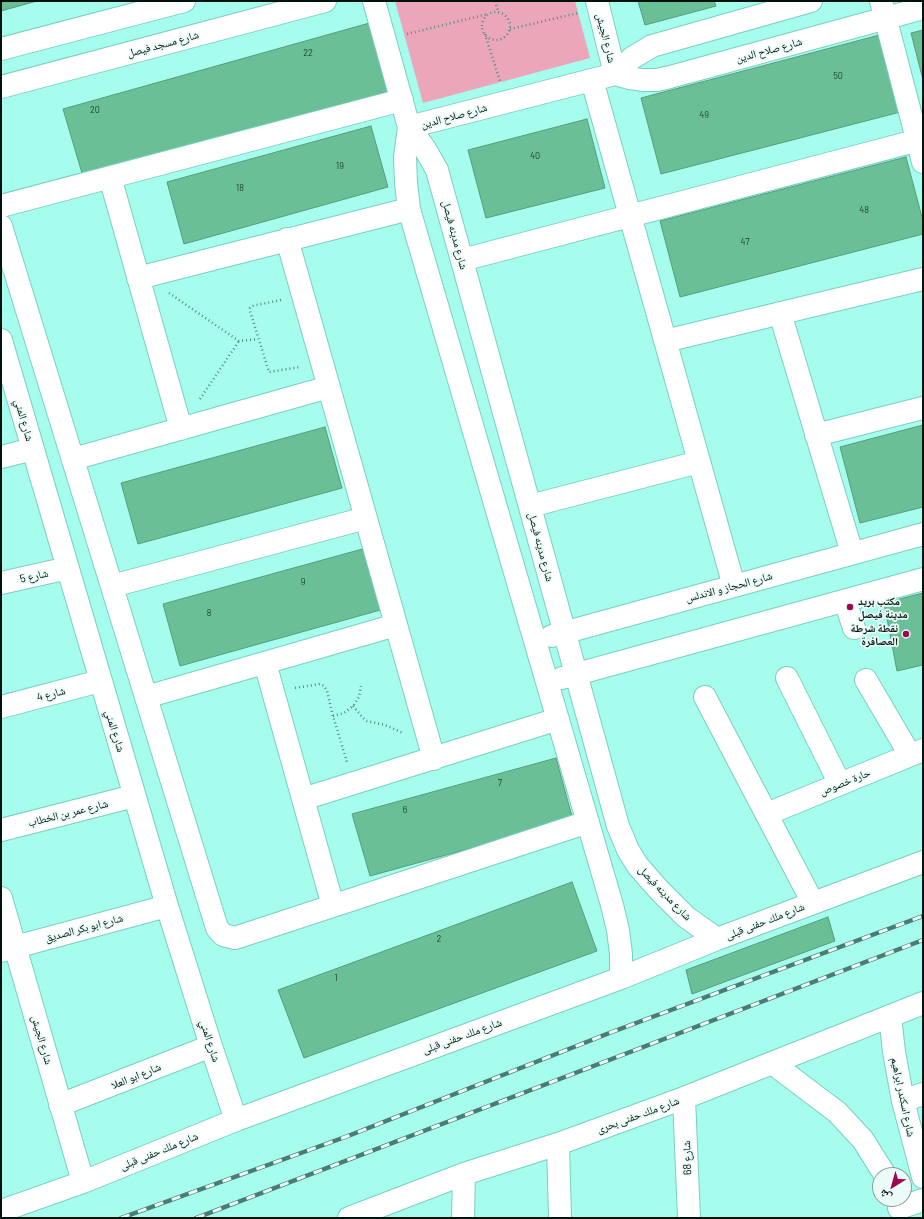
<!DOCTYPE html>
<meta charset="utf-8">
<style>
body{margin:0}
#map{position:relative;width:924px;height:1219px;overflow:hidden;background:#a6fdee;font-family:Barlow,"Noto Naskh Arabic",sans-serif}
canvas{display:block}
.frame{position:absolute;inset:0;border:2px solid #00120e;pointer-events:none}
.north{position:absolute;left:872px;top:1167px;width:40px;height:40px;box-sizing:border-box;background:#ebfbf8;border:1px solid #8d9e9a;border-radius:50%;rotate:217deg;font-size:11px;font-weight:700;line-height:16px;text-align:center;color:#00120e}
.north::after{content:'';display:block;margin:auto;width:14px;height:18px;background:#9e074f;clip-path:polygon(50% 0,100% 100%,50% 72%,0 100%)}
</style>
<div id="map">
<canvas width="924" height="1219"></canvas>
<div class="frame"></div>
<div class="north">ش</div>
</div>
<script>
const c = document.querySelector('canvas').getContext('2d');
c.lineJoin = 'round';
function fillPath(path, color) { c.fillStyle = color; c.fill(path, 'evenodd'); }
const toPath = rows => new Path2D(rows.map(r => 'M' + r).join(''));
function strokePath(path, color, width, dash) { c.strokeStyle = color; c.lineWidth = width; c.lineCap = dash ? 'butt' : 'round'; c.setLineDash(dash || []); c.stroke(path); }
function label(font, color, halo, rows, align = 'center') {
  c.font = font + ' Barlow,"Noto Naskh Arabic",sans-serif'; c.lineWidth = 3.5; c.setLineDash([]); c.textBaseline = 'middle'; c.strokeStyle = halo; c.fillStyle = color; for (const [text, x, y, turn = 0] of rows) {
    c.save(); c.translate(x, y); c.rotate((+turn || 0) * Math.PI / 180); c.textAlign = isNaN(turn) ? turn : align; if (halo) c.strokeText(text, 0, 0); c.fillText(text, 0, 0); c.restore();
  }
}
const green = toPath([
 [395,1,575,1,590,58,423,103]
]);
const building = toPath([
 [1,1,37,1,1,11,1,1],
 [638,1,714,1,716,6,645,25,638,1],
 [373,22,393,92,84,180,63,109,373,22],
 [923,30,923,80,911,33,923,30],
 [887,33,908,110,661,174,641,98,887,33],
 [587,119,605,188,486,218,468,150,587,119],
 [371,126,388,187,184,244,167,182,371,126],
 [906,157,923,221,923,234,680,297,660,221,906,157],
 [923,425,923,507,860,523,840,447,923,425],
 [325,427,342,488,138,544,121,483,325,427],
 [366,548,384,609,180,666,163,604,366,548],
 [923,593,923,665,897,671,884,603,923,593],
 [556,758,573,820,370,876,352,814,556,758],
 [572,882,597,951,304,1058,278,990,572,882],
 [828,917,835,941,692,994,686,970,828,917]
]);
const path = toPath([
 [495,1,498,11],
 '482 26a14 14 0 1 1 28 0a14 14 0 1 1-28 0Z',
 [510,29,578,13],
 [407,34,488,14],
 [485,34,500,81],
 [169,293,239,341,258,339],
 [281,300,252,306,250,308,250,311,269,372,300,367],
 [200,399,239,341],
 [295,688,320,684,324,686,327,691,333,716,347,762],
 [353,706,363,718,367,721,385,725,403,733],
 [333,716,344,713,353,706,359,697,361,686]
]);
const minor = toPath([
 [374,1,409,127,425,149,437,170,618,826,628,850,638,866,659,890,686,917,717,939],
 [597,1,615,74],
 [881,1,923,162],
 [1,49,184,1],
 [615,74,632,58,652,46,811,1],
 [592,80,734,586],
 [1,87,325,1],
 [409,127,405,157,406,183,409,209,612,905,618,930,621,954,621,978],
 [409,127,615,74,629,78,642,80,657,80,670,77,923,8],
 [110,177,181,429],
 [1,206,402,100],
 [1,226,217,928,223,935,235,938,588,822],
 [287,239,434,759],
 [462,260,923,139],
 [138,278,409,209],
 [780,313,852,553],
 [1,340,167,906,211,1046,236,1120],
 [665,341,923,279],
 [816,435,923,408],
 [1,457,33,449],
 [73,459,329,387],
 [530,506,699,462],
 [1,583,68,568],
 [112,586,366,518],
 [845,601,854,628],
 [552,636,923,534],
 [265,663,333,906],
 [562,678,923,579],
 [787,678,840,784],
 [866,680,910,755],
 [146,697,396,625],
 [705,697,813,903],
 [1,707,100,681],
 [303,799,558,719],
 [767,814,923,750],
 [1,830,134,796],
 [1,898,83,1182],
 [1,951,167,906],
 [890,1016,894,1052,903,1101,923,1177],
 [772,1063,837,1112,863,1140,885,1175],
 [684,1098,689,1218],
 [903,1101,923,1094],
 [60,1105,211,1046],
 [558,1144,560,1218],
 [899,1208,923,1200],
 [1,1211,83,1182,236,1120,621,978,717,939,923,862],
 [349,1218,464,1174,558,1144,684,1098,923,1003],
 [463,1218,464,1174]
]);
const rail = toPath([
 [121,1218,348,1136,612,1032,923,916],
 [196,1218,923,940]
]);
const markers = [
 [850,607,4,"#9e074f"],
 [906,634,4,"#9e074f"]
];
const numberNames = [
 ["22",308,53],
 ["50",838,76],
 ["20",95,110],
 ["49",704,115],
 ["40",535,156],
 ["19",340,166],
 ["18",240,188],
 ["48",864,210],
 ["47",745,242],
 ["9",303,582],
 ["8",209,613],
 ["7",500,783],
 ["6",405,810],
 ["2",439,939],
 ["1",336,978]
];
const streetNames = [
 ["شارع الجيش",606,38,76],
 ["شارع مسجد فيصل",163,44,-15],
 ["شارع صلاح الدين",769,50,-15],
 ["شارع صلاح الدين",454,116,-15],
 ["شارع مدينه فيصل",455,235,75],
 ["شارع المني",24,420,74],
 ["شارع مدينه فيصل",541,547,75],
 ["شارع 5",34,576,-13],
 ["شارع الحجاز و الاندلس",729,587,-15],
 ["شارع 4",51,694,-15],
 ["شارع المني",115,731,73],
 ["حارة خصوص",845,782,-22],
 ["شارع عمر بن الخطاب",68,813,-14],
 ["شارع مدينه فيصل",665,893,46],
 ["شارع ملك حفنى قبلى",765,921,-21],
 ["شارع ابو بكر الصديق",84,928,-15],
 ["شارع ملك حفنى قبلى",462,1036,-20],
 ["شارع الجيش",42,1040,74],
 ["شارع المني",210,1041,72],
 ["شارع ابو العلا",136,1076,-22],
 ["شارع اسكندر ابراهيم",903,1097,78],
 ["شارع ملك حفنى بحرى",638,1115,-20],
 ["شارع ملك حفنى قبلى",159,1151,-22],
 ["شارع 68",687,1158,-92]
];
const poiNames = [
 ["مكتب بريد",858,601],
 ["مدينة فيصل",858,614],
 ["نقطة شرطة",898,628,"right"],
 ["العصافرة",898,641,"right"]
];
fillPath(green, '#eba6b9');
fillPath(building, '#6abf96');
strokePath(building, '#579c7b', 1);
strokePath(minor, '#79cfc0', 24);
strokePath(path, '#568c82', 2.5, [1, 3]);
strokePath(minor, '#fff', 22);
strokePath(rail, '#4b7c73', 4.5);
strokePath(rail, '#ebfbf8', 3, [9]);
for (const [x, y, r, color] of markers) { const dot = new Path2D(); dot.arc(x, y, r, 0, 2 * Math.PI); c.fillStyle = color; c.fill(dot); strokePath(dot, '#ebfbf8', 1.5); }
label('9px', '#1a3d30', null, numberNames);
label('11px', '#00120e', '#ebfbf8', streetNames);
label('bold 11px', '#00120e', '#ebfbf8', poiNames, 'left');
</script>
